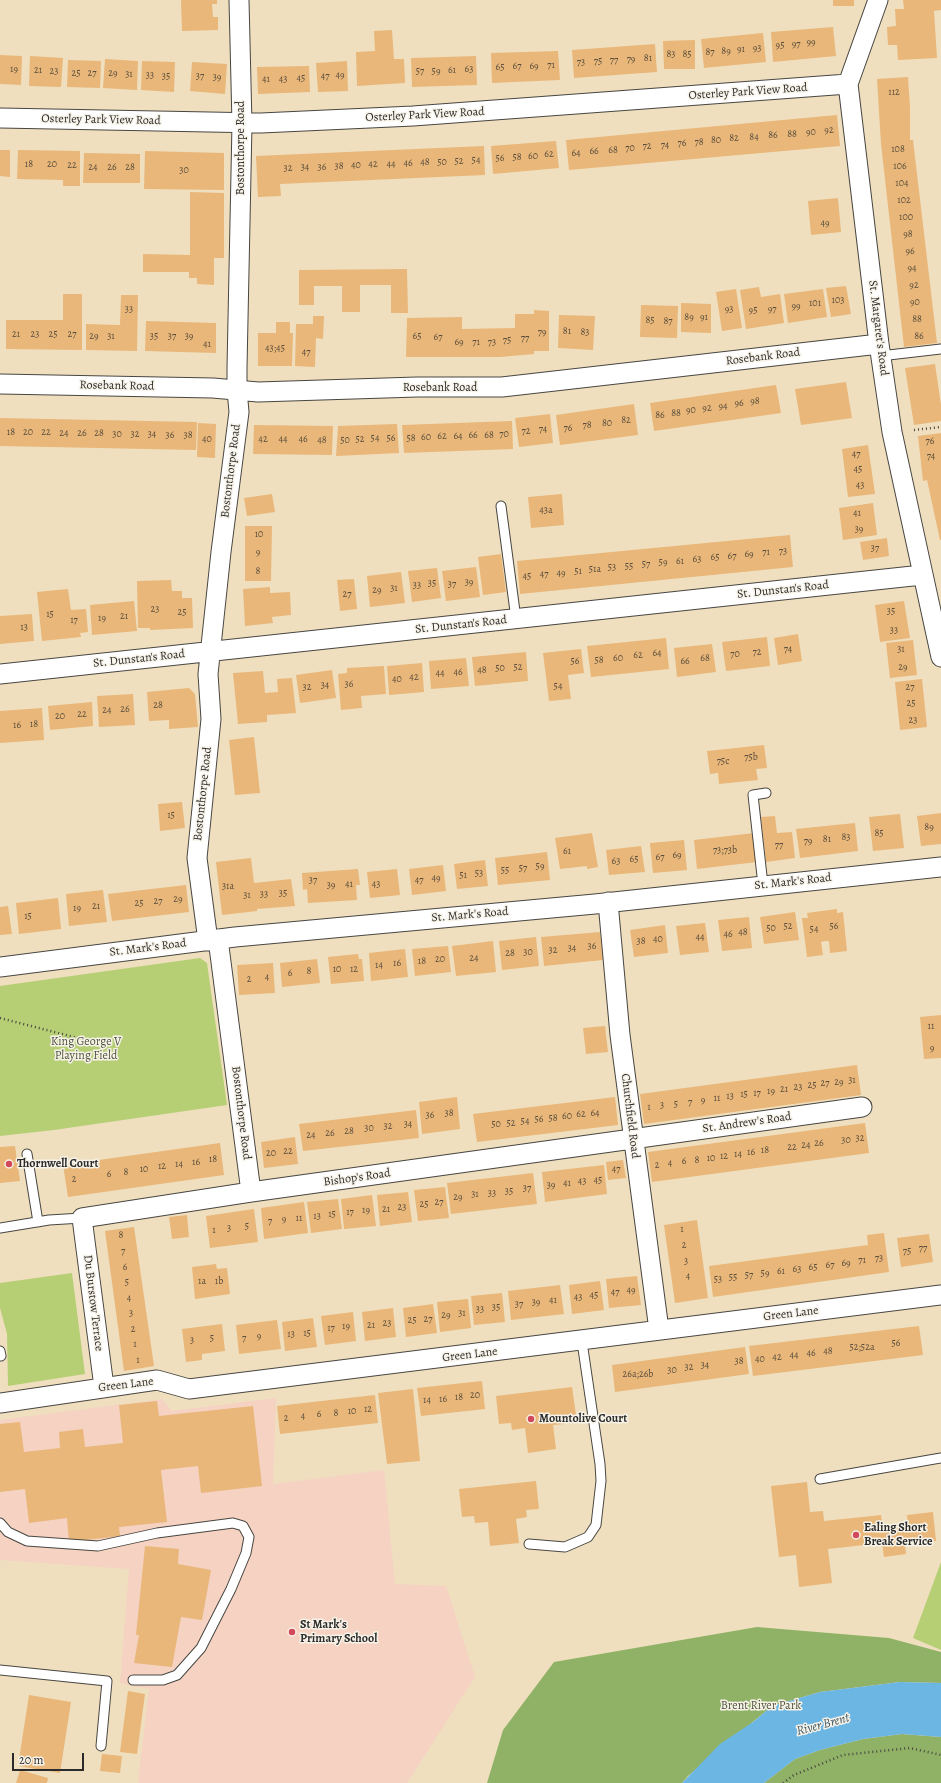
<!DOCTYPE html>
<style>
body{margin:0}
#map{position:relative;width:941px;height:1783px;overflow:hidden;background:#efdfbf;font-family:Alegreya,serif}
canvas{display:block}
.scale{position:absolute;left:12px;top:1753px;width:72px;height:18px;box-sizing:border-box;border:2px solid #2b2b2b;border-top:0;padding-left:5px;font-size:12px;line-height:14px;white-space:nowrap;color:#2b2b2b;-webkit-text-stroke:3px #f7f3e8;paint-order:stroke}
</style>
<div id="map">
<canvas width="941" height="1783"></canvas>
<div class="scale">20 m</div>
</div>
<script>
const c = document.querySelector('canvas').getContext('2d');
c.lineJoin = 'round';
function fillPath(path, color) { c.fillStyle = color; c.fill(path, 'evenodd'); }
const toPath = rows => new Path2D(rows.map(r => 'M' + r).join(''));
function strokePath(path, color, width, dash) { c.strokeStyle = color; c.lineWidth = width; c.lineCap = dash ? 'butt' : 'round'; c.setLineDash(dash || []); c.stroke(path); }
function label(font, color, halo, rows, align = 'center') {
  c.font = font + ' Alegreya,serif'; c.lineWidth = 3; c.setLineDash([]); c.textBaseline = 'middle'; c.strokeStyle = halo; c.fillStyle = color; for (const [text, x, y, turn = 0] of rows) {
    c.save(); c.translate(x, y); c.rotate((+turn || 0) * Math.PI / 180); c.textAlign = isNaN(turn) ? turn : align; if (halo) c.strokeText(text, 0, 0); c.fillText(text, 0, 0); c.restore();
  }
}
const built = toPath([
 [276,1398,273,1484,384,1470,395,1584,446,1586,475,1677,407,1783,138,1783,149,1689,120,1683,129,1569,0,1560,0,1420,162,1399,172,1411]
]);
const green = toPath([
 [200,958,207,963,227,1105,54,1130,0,1136,0,986],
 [72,1273,85,1374,8,1386,7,1334,0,1308,0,1283],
 [941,1562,941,1650,913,1638]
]);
const forest = toPath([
 [757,1627,889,1638,941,1652,941,1683,900,1682,820,1692,772,1706,688,1776,682,1783,487,1783,503,1730,554,1662],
 [902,1734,941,1737,941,1783,764,1783,795,1759,820,1750,863,1739]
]);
const water = toPath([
 [900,1682,941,1683,941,1737,902,1734,863,1739,820,1750,795,1759,764,1783,682,1783,720,1744,753,1722,772,1706,820,1692]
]);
const building = toPath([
 [181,0,217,0,217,4,212,4,213,17,218,17,218,30,182,31],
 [833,0,854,0,854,6,833,6],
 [903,0,941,0,941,10,934,11,937,58,898,60,897,45,888,45,887,27,896,26,895,9,904,9],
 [833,27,836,56,773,62,771,32],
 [392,30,394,59,404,59,405,83,357,86,356,52,375,51,374,31],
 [763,33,766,62,704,68,701,39],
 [695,40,695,69,664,69,663,41],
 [655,44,657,72,574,78,572,50],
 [558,51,560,80,492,83,491,53],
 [0,55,22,56,21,85,0,84],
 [30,56,63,58,61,87,29,86],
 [476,56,477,85,412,87,411,58],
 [105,59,138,61,137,90,103,88],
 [68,60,101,61,100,88,67,87],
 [142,61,175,62,174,92,141,90],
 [347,61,348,91,318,92,316,63],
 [192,62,227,64,225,94,190,91],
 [309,66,310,92,258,94,257,67],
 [908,77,910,107,910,140,913,140,937,343,904,347,881,144,877,79],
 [837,115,840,146,569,170,566,140],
 [556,141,559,168,493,174,491,146],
 [484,146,485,175,280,184,281,196,258,197,256,156],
 [0,150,10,150,10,177,0,176],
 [18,150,80,151,80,186,63,186,63,180,17,179],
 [145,151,224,153,224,190,144,189],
 [84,153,140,154,140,183,83,183],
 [190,192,224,193,224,258,214,258,214,285,197,284,197,278,189,278,189,272,143,272,143,254,190,255],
 [838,198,841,232,811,235,808,201],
 [407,269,408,313,391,313,391,285,360,285,360,312,342,312,342,286,314,286,314,305,299,305,299,270],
 [846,286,851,314,831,317,826,288],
 [759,287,761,297,780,294,784,323,746,329,740,290],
 [736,289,742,328,722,331,716,292],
 [823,289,827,317,788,323,784,294],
 [63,294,82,294,82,350,6,349,6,320,63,320],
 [121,295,138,295,137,351,86,350,86,324,120,325],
 [681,303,711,304,711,333,681,332],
 [641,305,678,306,677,338,640,337],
 [534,310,549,311,549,351,534,351,534,354,500,357,406,357,407,318,462,317,462,329,515,328,515,314,534,314],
 [559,315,595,316,593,350,558,348],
 [313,316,324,316,323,339,316,338,315,367,295,366,296,324,313,324],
 [146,321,216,323,216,353,145,351],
 [276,322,290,322,290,333,293,333,292,366,258,366,258,333,276,333],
 [935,364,941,405,941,421,914,425,905,368],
 [846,382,852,418,801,425,795,389],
 [776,385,781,413,654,431,650,403],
 [634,404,638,435,560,445,556,415],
 [550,414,553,443,519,447,515,418],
 [0,418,197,422,196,450,0,446],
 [512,421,513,449,404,453,402,425],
 [198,423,216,424,215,458,197,457],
 [397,424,399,453,336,456,338,426],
 [254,425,333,426,332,455,253,454],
 [941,433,941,540,940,540,927,480,923,481,918,436],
 [868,445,875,494,848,497,842,449],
 [272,494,275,512,247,516,244,498],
 [562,494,564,525,531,528,528,497],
 [873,503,877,535,843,540,839,508],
 [245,526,272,526,271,581,245,581],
 [790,535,793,567,520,594,517,561],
 [887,538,889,556,863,560,860,542],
 [501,554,506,592,483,595,478,557],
 [476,567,480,597,446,601,442,571],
 [437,568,441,598,412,602,408,571],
 [401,572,405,603,370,607,367,576],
 [354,579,357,609,340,611,337,580],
 [171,580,172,591,182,591,182,598,192,598,193,628,150,630,150,628,138,628,137,581],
 [270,587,270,593,290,592,291,615,272,617,273,623,245,626,243,589],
 [68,589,71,610,86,609,88,632,80,633,81,637,42,641,37,592],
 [134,601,137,631,92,635,90,605],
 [904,601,910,638,880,642,875,605],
 [32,614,34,641,0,644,0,616],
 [798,634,802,661,778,665,774,638],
 [767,637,770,666,726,671,722,642],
 [666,638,669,669,591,677,587,646],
 [913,640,917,675,890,678,886,643],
 [712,644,716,672,677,677,674,648],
 [581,649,584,673,568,675,571,699,549,701,543,653],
 [526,652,528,681,475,686,472,657],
 [466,658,469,686,431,689,429,661],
 [422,663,424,692,389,695,387,666],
 [384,666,386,694,361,696,362,708,341,710,338,674,347,673,347,668],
 [332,670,336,698,300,703,296,675],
 [263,671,265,693,278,692,277,679,292,678,296,713,267,715,267,722,238,724,233,673],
 [922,679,927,727,900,730,895,682],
 [189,688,195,694,198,727,169,729,169,720,149,721,147,692],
 [133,694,135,725,99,727,97,696],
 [92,702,93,726,50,730,48,706],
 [42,708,44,740,0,743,0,711],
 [254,737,260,793,235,795,229,740],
 [764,745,767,768,756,769,758,780,719,784,718,773,710,774,707,751],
 [182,802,185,828,160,831,158,804],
 [941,813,941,844,921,846,917,816],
 [900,814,904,848,873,851,869,817],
 [775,816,777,833,792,832,795,858,766,862,761,817],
 [855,823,858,851,800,858,796,829],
 [592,833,598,867,587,869,587,866,560,869,555,838],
 [754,833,757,862,697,869,694,840],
 [684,840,687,870,653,873,650,843],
 [641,846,645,872,609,875,606,850],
 [547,852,550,880,498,885,495,858],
 [251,858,254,883,291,879,295,906,257,909,257,911,222,915,216,862],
 [485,860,488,886,457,889,454,864],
 [443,865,446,891,412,895,409,869],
 [358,869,360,885,356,885,357,900,308,903,307,889,303,890,302,873],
 [397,869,400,895,370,898,367,872],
 [186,885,189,912,112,921,108,894],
 [103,890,107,922,69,926,66,894],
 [58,898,61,929,19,934,16,903],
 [8,906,12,934,0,935,0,907],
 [837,909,837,913,843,912,847,951,830,953,829,941,825,941,821,942,823,955,807,957,802,918,808,918,807,913],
 [795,912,799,940,764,944,760,917],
 [749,917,752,948,722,951,718,920],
 [705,923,709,952,680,955,676,926],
 [665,925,668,953,634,957,630,930],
 [600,932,603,960,544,966,541,937],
 [536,937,539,966,502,970,499,941],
 [493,941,496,972,456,976,452,946],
 [448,946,451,972,415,976,412,949],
 [405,949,408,977,371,981,369,953],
 [358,954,359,959,362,959,364,981,331,984,328,957],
 [317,959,320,983,282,987,280,963],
 [273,963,275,993,239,995,237,965],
 [941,1015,941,1058,924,1059,920,1017],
 [605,1026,608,1052,586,1054,583,1028],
 [857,1065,861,1095,644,1124,640,1094],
 [457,1097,460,1129,422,1134,419,1102],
 [615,1097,618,1125,477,1142,473,1114],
 [416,1110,419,1138,303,1151,299,1124],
 [865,1123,869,1153,652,1182,648,1152],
 [295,1137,298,1164,264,1168,261,1142],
 [220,1143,224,1175,68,1197,63,1165],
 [15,1146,20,1181,0,1183,0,1147],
 [623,1160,626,1178,608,1180,606,1162],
 [604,1165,607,1194,545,1202,542,1172],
 [533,1173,537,1204,451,1214,447,1183],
 [445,1187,449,1218,418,1221,414,1190],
 [408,1192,412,1222,380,1226,377,1195],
 [372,1195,376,1226,344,1229,341,1199],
 [338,1199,342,1229,311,1233,307,1202],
 [304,1202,308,1233,264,1239,261,1208],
 [254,1209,258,1242,210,1248,206,1216],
 [187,1215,189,1237,172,1239,169,1217],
 [697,1220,708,1298,675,1303,664,1225],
 [134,1227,154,1366,124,1371,105,1231],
 [884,1233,889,1272,713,1297,709,1266,868,1245,867,1235],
 [929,1234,933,1262,901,1267,897,1238],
 [216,1264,217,1269,227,1268,230,1294,195,1299,192,1267],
 [637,1276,641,1305,609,1308,606,1279],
 [600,1281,604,1310,572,1314,569,1285],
 [560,1285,564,1314,511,1320,508,1291],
 [502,1293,505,1322,474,1325,471,1296],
 [468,1299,471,1328,440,1332,437,1302],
 [433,1304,437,1333,406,1337,403,1308],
 [393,1308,396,1337,365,1341,362,1312],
 [353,1312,356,1341,325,1345,321,1316],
 [313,1318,317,1347,285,1351,282,1322],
 [277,1320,281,1349,239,1354,236,1325],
 [222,1324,225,1351,202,1354,202,1360,186,1362,182,1329],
 [919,1326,923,1355,753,1376,749,1346],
 [745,1347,749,1374,615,1392,612,1365],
 [482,1381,485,1409,421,1416,417,1388],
 [572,1387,576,1415,564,1417,564,1424,553,1425,556,1449,528,1453,525,1428,512,1430,511,1423,499,1424,496,1396],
 [413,1389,420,1461,387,1464,378,1393],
 [375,1395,378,1423,280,1434,277,1406],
 [157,1401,159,1416,253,1406,262,1486,201,1493,198,1466,161,1470,167,1522,119,1527,120,1536,69,1542,67,1518,29,1523,25,1489,0,1492,0,1424,20,1422,24,1452,60,1448,59,1432,83,1429,85,1447,123,1443,119,1405],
 [536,1481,539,1509,526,1510,527,1517,516,1519,519,1543,490,1546,488,1522,475,1523,474,1516,462,1517,459,1489],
 [807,1482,810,1512,823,1511,824,1521,881,1515,883,1529,908,1526,907,1515,933,1512,936,1541,905,1544,906,1554,884,1557,882,1543,828,1549,832,1583,799,1587,796,1555,779,1557,771,1486],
 [145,1546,179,1549,178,1564,211,1570,202,1620,181,1617,172,1667,134,1663,139,1635,136,1635],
 [128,1691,145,1694,137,1754,120,1752],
 [29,1695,71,1702,60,1773,18,1766],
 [102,1754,122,1756,120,1773,100,1771],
 [20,1770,48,1778,47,1783,16,1783]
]);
const path = toPath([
 [914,430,941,427],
 [0,1018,85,1040],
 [783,1783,794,1775,843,1755,910,1748,941,1755]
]);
const lane = toPath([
 [880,356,941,349],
 [501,506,516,619],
 [763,885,753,795,766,793],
 [27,1154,38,1222],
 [0,1228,49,1220,82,1218],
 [0,1351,1,1356],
 [820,1479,941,1458],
 [0,1523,8,1532,27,1541,98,1546,157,1533,233,1523,243,1526,249,1537,246,1553,231,1589,201,1648,177,1675,163,1680,133,1680],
 [529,1544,565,1547,588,1537,596,1525,601,1481,600,1464,582,1342],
 [0,1670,107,1681,101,1746]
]);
const street = toPath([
 [878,0,848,84,879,344,892,432,941,657],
 [0,118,261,123,413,116,848,84],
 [0,384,213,388,258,392,417,387,502,387,879,344],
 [0,674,922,575],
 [608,902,620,1035,659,1330],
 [218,939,251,1192],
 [208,941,197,858,211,719,208,674,221,552,239,412,237,390,237,368,242,124,239,0],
 [0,967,235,937,595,904,941,867],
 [104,1387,82,1218,251,1192,862,1107],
 [0,1403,157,1380,189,1389,941,1295]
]);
const markers = [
 [9,1164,4,"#d1495b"],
 [531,1419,4,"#d1495b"],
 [856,1535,4,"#d1495b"],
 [292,1632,4,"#d1495b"]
];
const numberNames = [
 ["99",811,43],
 ["97",796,45],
 ["95",780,46],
 ["93",757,49],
 ["91",741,50],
 ["89",726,52],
 ["87",710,53],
 ["83",671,55],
 ["85",687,55],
 ["81",648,59],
 ["79",631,60],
 ["77",614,61],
 ["75",598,62],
 ["73",581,63],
 ["71",551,66],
 ["67",517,67],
 ["69",534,67],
 ["65",500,68],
 ["19",14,70],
 ["63",469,70],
 ["21",38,71],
 ["61",452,71],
 ["23",54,72],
 ["57",420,72],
 ["59",436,72],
 ["25",76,74],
 ["27",92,74],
 ["29",113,74],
 ["31",129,75],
 ["33",150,76],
 ["49",340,76],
 ["35",166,77],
 ["37",200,77],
 ["47",325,77],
 ["39",217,78],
 ["45",301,79],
 ["41",266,80],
 ["43",283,80],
 ["112",894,93],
 ["92",829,131],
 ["90",811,133],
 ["88",792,135],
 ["86",773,136],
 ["84",754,138],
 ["82",734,139],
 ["80",716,141],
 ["78",699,143],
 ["76",682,144],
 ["74",665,146],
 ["72",647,147],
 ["70",630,149],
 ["108",898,150],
 ["68",613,151],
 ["66",594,152],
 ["64",576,154],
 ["62",549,155],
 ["60",533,157],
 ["58",517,158],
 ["56",500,159],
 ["54",476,161],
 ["52",459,162],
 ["48",425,163],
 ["50",442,163],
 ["46",408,164],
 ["18",29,165],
 ["20",52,165],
 ["42",373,165],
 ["44",391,165],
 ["22",72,166],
 ["40",356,166],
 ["38",339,167],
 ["106",900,167],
 ["24",93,168],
 ["26",112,168],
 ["28",130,168],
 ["34",305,168],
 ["36",322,168],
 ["32",288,169],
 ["30",184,171],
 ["104",902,184],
 ["102",904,201],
 ["100",906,218],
 ["49",825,224],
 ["98",908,235],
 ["96",910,252],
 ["94",912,269],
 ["92",914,286],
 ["103",838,301],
 ["90",915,303],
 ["101",815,304],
 ["99",796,307],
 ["33",129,310],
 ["93",729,310],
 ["97",772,310],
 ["95",753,311],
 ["89",689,318],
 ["91",704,318],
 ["88",917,320],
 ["85",650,321],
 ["87",668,322],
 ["81",567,332],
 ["79",542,333],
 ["83",585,333],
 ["21",16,335],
 ["23",35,335],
 ["25",53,335],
 ["27",72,335],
 ["29",94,337],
 ["31",111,337],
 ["35",154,337],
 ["37",172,337],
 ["39",189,337],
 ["65",417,337],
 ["86",919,337],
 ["67",438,338],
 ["77",525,339],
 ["75",507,341],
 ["69",459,343],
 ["71",476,343],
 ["73",492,343],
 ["41",207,345],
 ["43;45",275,349],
 ["47",306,353],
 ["98",755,402],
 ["96",739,404],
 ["94",723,407],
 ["92",707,409],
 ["90",691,411],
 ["88",676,414],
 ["86",660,416],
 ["82",626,421],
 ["80",607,424],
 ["78",587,426],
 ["76",568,429],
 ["74",543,430],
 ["72",526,432],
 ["18",11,433],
 ["20",28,433],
 ["22",46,433],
 ["24",64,434],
 ["26",82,434],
 ["28",99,434],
 ["30",117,435],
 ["32",135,435],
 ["34",152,435],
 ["70",504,435],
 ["36",170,436],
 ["38",188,436],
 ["66",473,436],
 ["68",489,436],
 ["62",442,437],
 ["64",458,437],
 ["60",426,438],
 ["54",375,439],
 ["56",391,439],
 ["58",411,439],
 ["40",207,440],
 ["42",263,440],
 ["44",283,440],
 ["46",303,440],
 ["52",360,440],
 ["48",322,441],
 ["50",345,441],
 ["76",930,442],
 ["47",856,455],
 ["74",931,457],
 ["45",858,470],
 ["43",860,486],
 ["43a",546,511],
 ["41",857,514],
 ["39",859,530],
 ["10",259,535],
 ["37",875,549],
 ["73",783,552],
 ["9",258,553],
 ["71",766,553],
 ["69",749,555],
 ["67",732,557],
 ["65",715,558],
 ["63",697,560],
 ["61",680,562],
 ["59",663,563],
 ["57",646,565],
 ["55",629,567],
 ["53",612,568],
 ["51a",595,570],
 ["8",258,572],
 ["51",578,572],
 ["49",561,574],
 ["47",544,575],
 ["45",527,577],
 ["39",469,583],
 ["35",432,584],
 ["37",452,585],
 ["33",417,586],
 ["31",394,589],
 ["29",377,591],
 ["27",347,595],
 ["23",155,610],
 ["35",891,612],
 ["25",182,613],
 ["15",50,615],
 ["21",124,617],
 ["19",102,619],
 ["17",74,621],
 ["13",24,628],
 ["33",894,631],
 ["74",788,650],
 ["31",901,650],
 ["72",757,653],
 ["64",657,654],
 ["70",735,655],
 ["62",638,656],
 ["60",618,659],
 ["68",705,659],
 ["58",599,661],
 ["56",575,662],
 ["66",685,662],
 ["52",518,668],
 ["29",903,668],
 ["50",500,669],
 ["48",482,671],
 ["46",458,673],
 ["44",440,674],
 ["42",414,678],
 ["40",397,680],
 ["36",349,685],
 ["34",325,686],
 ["54",558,687],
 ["32",307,688],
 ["27",910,688],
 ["25",911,704],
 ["28",158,706],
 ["26",125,710],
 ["24",107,711],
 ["22",82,715],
 ["20",60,717],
 ["23",913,721],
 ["18",34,725],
 ["16",17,726],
 ["75b",751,758],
 ["75c",723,762],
 ["15",171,816],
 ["89",929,828],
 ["85",879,834],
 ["83",846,838],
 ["81",827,840],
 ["79",808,842],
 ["77",779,846],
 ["73;73b",725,851],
 ["61",567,852],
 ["69",677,856],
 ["67",660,858],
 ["65",634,860],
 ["63",616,862],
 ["59",540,867],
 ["57",523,869],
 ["55",505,871],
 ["53",479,874],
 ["51",463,876],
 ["49",436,879],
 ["37",313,881],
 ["47",419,881],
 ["41",349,885],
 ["43",376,885],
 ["39",331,886],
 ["31a",228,887],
 ["35",283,894],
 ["33",264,895],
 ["31",247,896],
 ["29",178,900],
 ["27",158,902],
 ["25",139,904],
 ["21",96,907],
 ["19",77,909],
 ["15",28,917],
 ["52",788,927],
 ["56",834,927],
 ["50",771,929],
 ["54",814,930],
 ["48",743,933],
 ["46",728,935],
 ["44",700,938],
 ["40",658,940],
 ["38",641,942],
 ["36",592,947],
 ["34",572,949],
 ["32",553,951],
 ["30",528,953],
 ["28",510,954],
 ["24",474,959],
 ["20",440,960],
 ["18",422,962],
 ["16",397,964],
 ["14",379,966],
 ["10",337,970],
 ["12",354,970],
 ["8",309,972],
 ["6",290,974],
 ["4",267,978],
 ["2",249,980],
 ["11",931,1027],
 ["9",932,1049],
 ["31",852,1081],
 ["29",839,1083],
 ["27",825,1084],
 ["25",812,1086],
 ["23",798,1088],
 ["21",784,1090],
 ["19",771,1092],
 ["17",757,1094],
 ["15",744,1095],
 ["13",730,1097],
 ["11",717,1099],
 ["9",703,1101],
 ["7",690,1103],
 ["5",676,1105],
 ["3",662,1106],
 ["1",649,1108],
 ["38",449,1114],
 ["64",595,1114],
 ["62",581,1115],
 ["36",430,1116],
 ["60",567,1117],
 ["58",553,1119],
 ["56",539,1120],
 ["54",525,1122],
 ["52",511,1124],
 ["34",408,1125],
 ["50",496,1125],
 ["32",388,1127],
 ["30",369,1129],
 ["28",349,1132],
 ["26",330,1134],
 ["24",311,1136],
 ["32",860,1139],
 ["30",846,1141],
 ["26",819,1144],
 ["24",806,1146],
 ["22",792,1148],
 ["18",765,1151],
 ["22",288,1152],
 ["16",751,1153],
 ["20",271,1154],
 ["14",738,1155],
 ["12",724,1157],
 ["10",711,1159],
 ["18",213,1160],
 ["8",697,1161],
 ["6",684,1162],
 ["16",196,1163],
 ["4",670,1164],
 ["14",179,1165],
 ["2",657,1166],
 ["12",162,1167],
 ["10",144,1170],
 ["47",616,1170],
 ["8",126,1173],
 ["6",109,1175],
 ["2",74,1180],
 ["45",598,1181],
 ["43",582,1182],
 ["41",567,1184],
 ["39",551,1186],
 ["37",527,1189],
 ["35",509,1192],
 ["33",492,1194],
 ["31",475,1195],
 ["29",458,1198],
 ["27",439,1203],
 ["25",424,1205],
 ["23",402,1208],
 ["21",386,1210],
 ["19",366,1211],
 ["17",350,1213],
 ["15",332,1215],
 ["13",317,1217],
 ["11",299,1219],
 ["9",284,1220],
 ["7",270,1222],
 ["5",247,1227],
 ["3",229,1229],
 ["1",682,1230],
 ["1",214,1231],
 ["8",121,1236],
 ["2",684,1246],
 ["77",923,1249],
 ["7",123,1252],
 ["75",907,1252],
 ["73",879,1259],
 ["71",862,1261],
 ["3",686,1262],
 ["69",846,1264],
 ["67",830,1266],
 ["6",125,1268],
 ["65",813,1268],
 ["63",797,1270],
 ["61",781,1272],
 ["59",765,1274],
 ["57",749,1276],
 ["4",688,1277],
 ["55",733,1278],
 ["53",718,1280],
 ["1a",202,1282],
 ["1b",219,1282],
 ["5",127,1283],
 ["49",631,1291],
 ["47",615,1293],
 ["45",594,1296],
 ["43",578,1298],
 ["4",129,1299],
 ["41",553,1301],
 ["39",536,1303],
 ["37",519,1305],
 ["35",496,1308],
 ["33",480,1310],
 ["3",131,1314],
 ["31",462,1314],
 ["29",446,1316],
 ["27",428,1320],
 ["25",412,1321],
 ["23",387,1324],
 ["21",371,1326],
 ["19",346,1327],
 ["17",331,1329],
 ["2",133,1330],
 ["15",307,1334],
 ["13",291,1335],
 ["9",259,1337],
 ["5",212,1339],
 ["7",244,1339],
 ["3",192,1341],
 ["56",896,1344],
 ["1",135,1345],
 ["52;52a",862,1348],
 ["48",828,1352],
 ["46",811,1354],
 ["44",794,1356],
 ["42",777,1358],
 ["40",760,1360],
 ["1",138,1361],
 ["38",739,1362],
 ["34",705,1366],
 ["32",689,1368],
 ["30",672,1371],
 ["26a;26b",638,1375],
 ["20",475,1396],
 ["18",459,1398],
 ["16",443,1400],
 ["14",427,1401],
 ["12",368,1410],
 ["10",352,1412],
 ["8",336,1414],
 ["6",319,1415],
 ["4",303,1417],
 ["2",286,1419]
];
const streetNames = [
 ["Osterley Park View Road",748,92,-4],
 ["Osterley Park View Road",425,115,-3],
 ["Osterley Park View Road",101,120,1],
 ["Bostonthorpe Road",241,148,-90],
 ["St. Margaret's Road",878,328,83],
 ["Rosebank Road",763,357,-7],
 ["Rosebank Road",117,386,1],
 ["Rosebank Road",440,388],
 ["Bostonthorpe Road",231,471,-83],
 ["St. Dunstan's Road",783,590,-6],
 ["St. Dunstan's Road",461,625,-6],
 ["St. Dunstan's Road",139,659,-6],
 ["Bostonthorpe Road",203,794,-84],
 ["St. Mark's Road",793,882,-6],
 ["St. Mark's Road",470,915,-5],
 ["St. Mark's Road",148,948,-7],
 ["Bostonthorpe Road",241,1113,83],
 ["Churchfield Road",630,1116,83],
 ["St. Andrew's Road",747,1123,-8],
 ["Bishop's Road",357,1178,-8],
 ["Du Burstow Terrace",93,1303,83],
 ["Green Lane",791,1314,-7],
 ["Green Lane",470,1355,-7],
 ["Green Lane",126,1385,-7]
];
const parkNames = [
 ["King George V",86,1042],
 ["Playing Field",86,1056],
 ["Brent River Park",761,1706]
];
const poiNames = [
 ["Thornwell Court",17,1164],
 ["Mountolive Court",539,1419],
 ["Ealing Short",864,1528],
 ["Break Service",864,1542],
 ["St Mark's",300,1625],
 ["Primary School",300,1639]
];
const waterNames = [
 ["River Brent",823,1725,-15]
];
fillPath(built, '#f5d2c2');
fillPath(green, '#b6cf75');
fillPath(forest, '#90b266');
fillPath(water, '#6cb6e4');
fillPath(building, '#e9b779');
strokePath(lane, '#484641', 11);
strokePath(street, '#484641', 21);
strokePath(path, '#484641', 2.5, [1, 3]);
strokePath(lane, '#fff', 9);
strokePath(street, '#fff', 19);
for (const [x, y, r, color] of markers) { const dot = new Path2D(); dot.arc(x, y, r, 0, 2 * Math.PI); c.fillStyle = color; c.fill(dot); strokePath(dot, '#f7f3e8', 1.5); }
label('10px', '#5a4e3e', null, numberNames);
label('12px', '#2b2b2b', '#f7f3e8', streetNames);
label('12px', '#4e543e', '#f7f3e8', parkNames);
label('bold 12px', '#2b2b2b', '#f7f3e8', poiNames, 'left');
label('italic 13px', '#3e5562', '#f7f3e8', waterNames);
</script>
